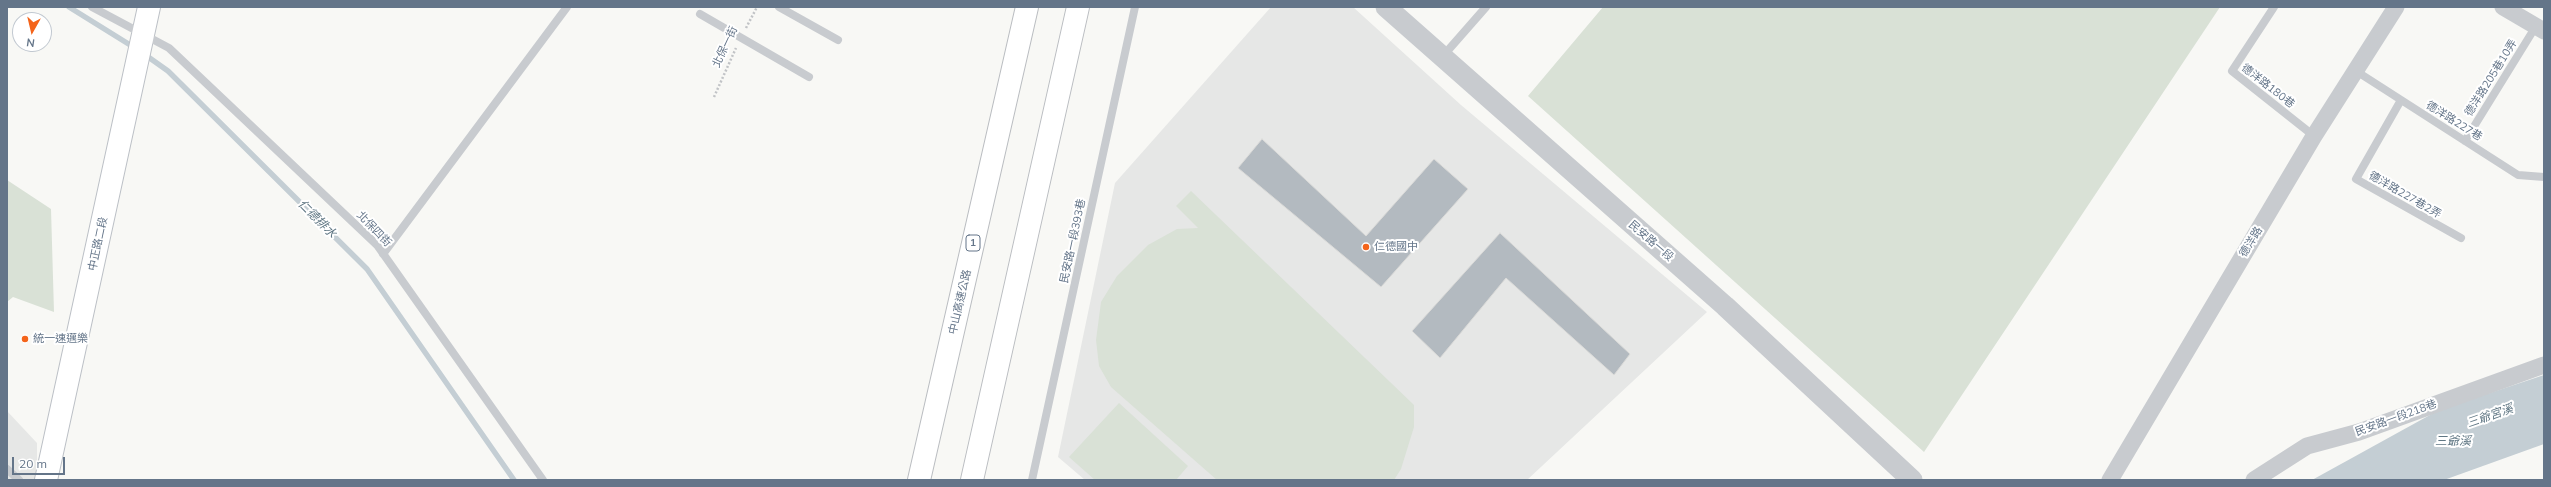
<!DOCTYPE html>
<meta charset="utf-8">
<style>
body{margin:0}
#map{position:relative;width:2551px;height:487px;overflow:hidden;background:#f8f8f5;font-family:Mulish,sans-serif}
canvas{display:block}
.frame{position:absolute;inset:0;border:8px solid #647589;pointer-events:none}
.north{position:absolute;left:12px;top:12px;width:40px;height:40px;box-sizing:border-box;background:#fff;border:1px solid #c1c8d0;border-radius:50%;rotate:188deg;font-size:11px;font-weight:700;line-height:16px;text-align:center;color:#647589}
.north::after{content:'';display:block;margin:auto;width:14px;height:18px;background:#f4641a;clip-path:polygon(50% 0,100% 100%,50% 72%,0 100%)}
.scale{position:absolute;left:12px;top:457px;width:53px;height:18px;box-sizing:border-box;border:2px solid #647589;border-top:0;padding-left:5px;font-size:12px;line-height:14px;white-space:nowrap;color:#647589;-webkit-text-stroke:3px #fff;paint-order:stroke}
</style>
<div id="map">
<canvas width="2551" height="487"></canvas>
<div class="frame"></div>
<div class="north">N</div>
<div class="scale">20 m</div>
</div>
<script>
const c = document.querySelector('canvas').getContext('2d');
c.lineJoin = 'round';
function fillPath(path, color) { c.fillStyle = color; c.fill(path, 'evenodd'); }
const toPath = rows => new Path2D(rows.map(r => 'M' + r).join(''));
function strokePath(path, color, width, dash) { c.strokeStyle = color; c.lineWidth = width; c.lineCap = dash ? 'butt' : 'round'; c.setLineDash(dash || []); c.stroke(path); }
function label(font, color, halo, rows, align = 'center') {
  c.font = font + ' Mulish,"Noto Sans TC",sans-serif'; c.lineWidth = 4; c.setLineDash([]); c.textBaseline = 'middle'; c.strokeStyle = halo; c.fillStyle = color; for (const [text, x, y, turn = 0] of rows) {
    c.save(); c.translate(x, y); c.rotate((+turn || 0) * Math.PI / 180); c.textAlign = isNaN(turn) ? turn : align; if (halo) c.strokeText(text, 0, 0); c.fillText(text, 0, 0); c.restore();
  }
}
const built = toPath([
 [1271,7,1353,7,1461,105,1707,312,1527,480,1085,480,1058,457,1115,183],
 [7,411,37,443,37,480,7,480]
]);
const green = toPath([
 [1603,7,2220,7,1924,452,1528,96],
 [7,180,51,209,54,312,13,297,7,302],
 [1191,191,1414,405,1414,427,1401,469,1394,480,1217,480,1111,387,1099,366,1096,340,1101,302,1117,276,1148,245,1177,229,1198,228,1176,206],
 [1119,403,1188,466,1176,480,1095,480,1069,457]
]);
const water = toPath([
 [2544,375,2544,444,2444,480,2312,480,2439,410]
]);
const stream = toPath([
 [69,7,135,48],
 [144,54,168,71,367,269,514,480]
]);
const building = toPath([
 [1262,139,1366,236,1434,159,1468,189,1381,287,1238,168,1262,139],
 [1500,233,1630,354,1614,375,1506,278,1440,358,1412,331,1500,233]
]);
const path = toPath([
 [746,28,757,7],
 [714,97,736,48]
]);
const service = toPath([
 [92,7,169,48,377,245,543,480],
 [779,7,838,40],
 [2274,7,2232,71,2314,136],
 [700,14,809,77],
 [1443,56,1486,7],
 [2356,71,2518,175,2544,177],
 [2401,100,2356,179,2461,238],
 [2465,141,2536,26],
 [383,254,567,7],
 [7,469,19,480],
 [1032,480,1135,7]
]);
const minor = toPath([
 [2503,7,2544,31],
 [2110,480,2314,136,2396,7],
 [2254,480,2307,446,2359,432,2544,365]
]);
const tertiary = toPath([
 [1386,7,1725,306,1912,480]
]);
const secondary = toPath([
 [46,480,149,7]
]);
const motorway = toPath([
 [919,480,1027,7],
 [972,480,1078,7]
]);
const markers = [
 [1366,247,4,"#f4641a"],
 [25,339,4,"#f4641a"]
];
const shields = [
 [973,243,14]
];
const shieldNames = [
 ["1",973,243]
];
const streetNames = [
 ["北保一街",725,47,-65],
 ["德洋路205巷10弄",2491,78,-58],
 ["德洋路180巷",2268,86,38],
 ["德洋路227巷",2454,121,32],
 ["德洋路227巷2弄",2405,195,30],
 ["北保四街",374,229,46],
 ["民安路一段393巷",1073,241,-78],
 ["民安路一段",1651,241,41],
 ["德洋路",2251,242,-59],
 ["中正路二段",98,244,-78],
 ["中山高速公路",960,302,-77],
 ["民安路一段218巷",2396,418,-20]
];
const poiNames = [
 ["仁德國中",1374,247],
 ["統一速邁樂",33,339]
];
const waterNames = [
 ["仁德排水",317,219,45],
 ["三爺宮溪",2490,416,-19],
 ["三爺溪",2453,441]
];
fillPath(built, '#e6e7e6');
fillPath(green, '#d9e1d6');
fillPath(water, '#c4ced4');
strokePath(stream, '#c4ced4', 5.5);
fillPath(building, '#b3bac0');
strokePath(building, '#dadad8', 1);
strokePath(secondary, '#bcc0c6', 24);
strokePath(motorway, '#babdc1', 24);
strokePath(path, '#c1c3c6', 2.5, [2, 2]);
strokePath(service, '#c8cbcf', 8);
strokePath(minor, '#c8cbcf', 17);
strokePath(tertiary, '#c8cbcf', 21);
strokePath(secondary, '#fff', 22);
strokePath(motorway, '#fff', 22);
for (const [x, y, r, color] of markers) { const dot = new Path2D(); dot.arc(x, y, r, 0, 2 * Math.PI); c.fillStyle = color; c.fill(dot); strokePath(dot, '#fff', 1.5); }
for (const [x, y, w] of shields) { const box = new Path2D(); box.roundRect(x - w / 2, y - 8, w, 16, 3); c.fillStyle = '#fff'; c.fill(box); strokePath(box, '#647589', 1); }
label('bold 10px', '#647589', null, shieldNames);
label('11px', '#647589', '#fff', streetNames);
label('11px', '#647589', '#fff', poiNames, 'left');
label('italic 12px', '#607784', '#fff', waterNames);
</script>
